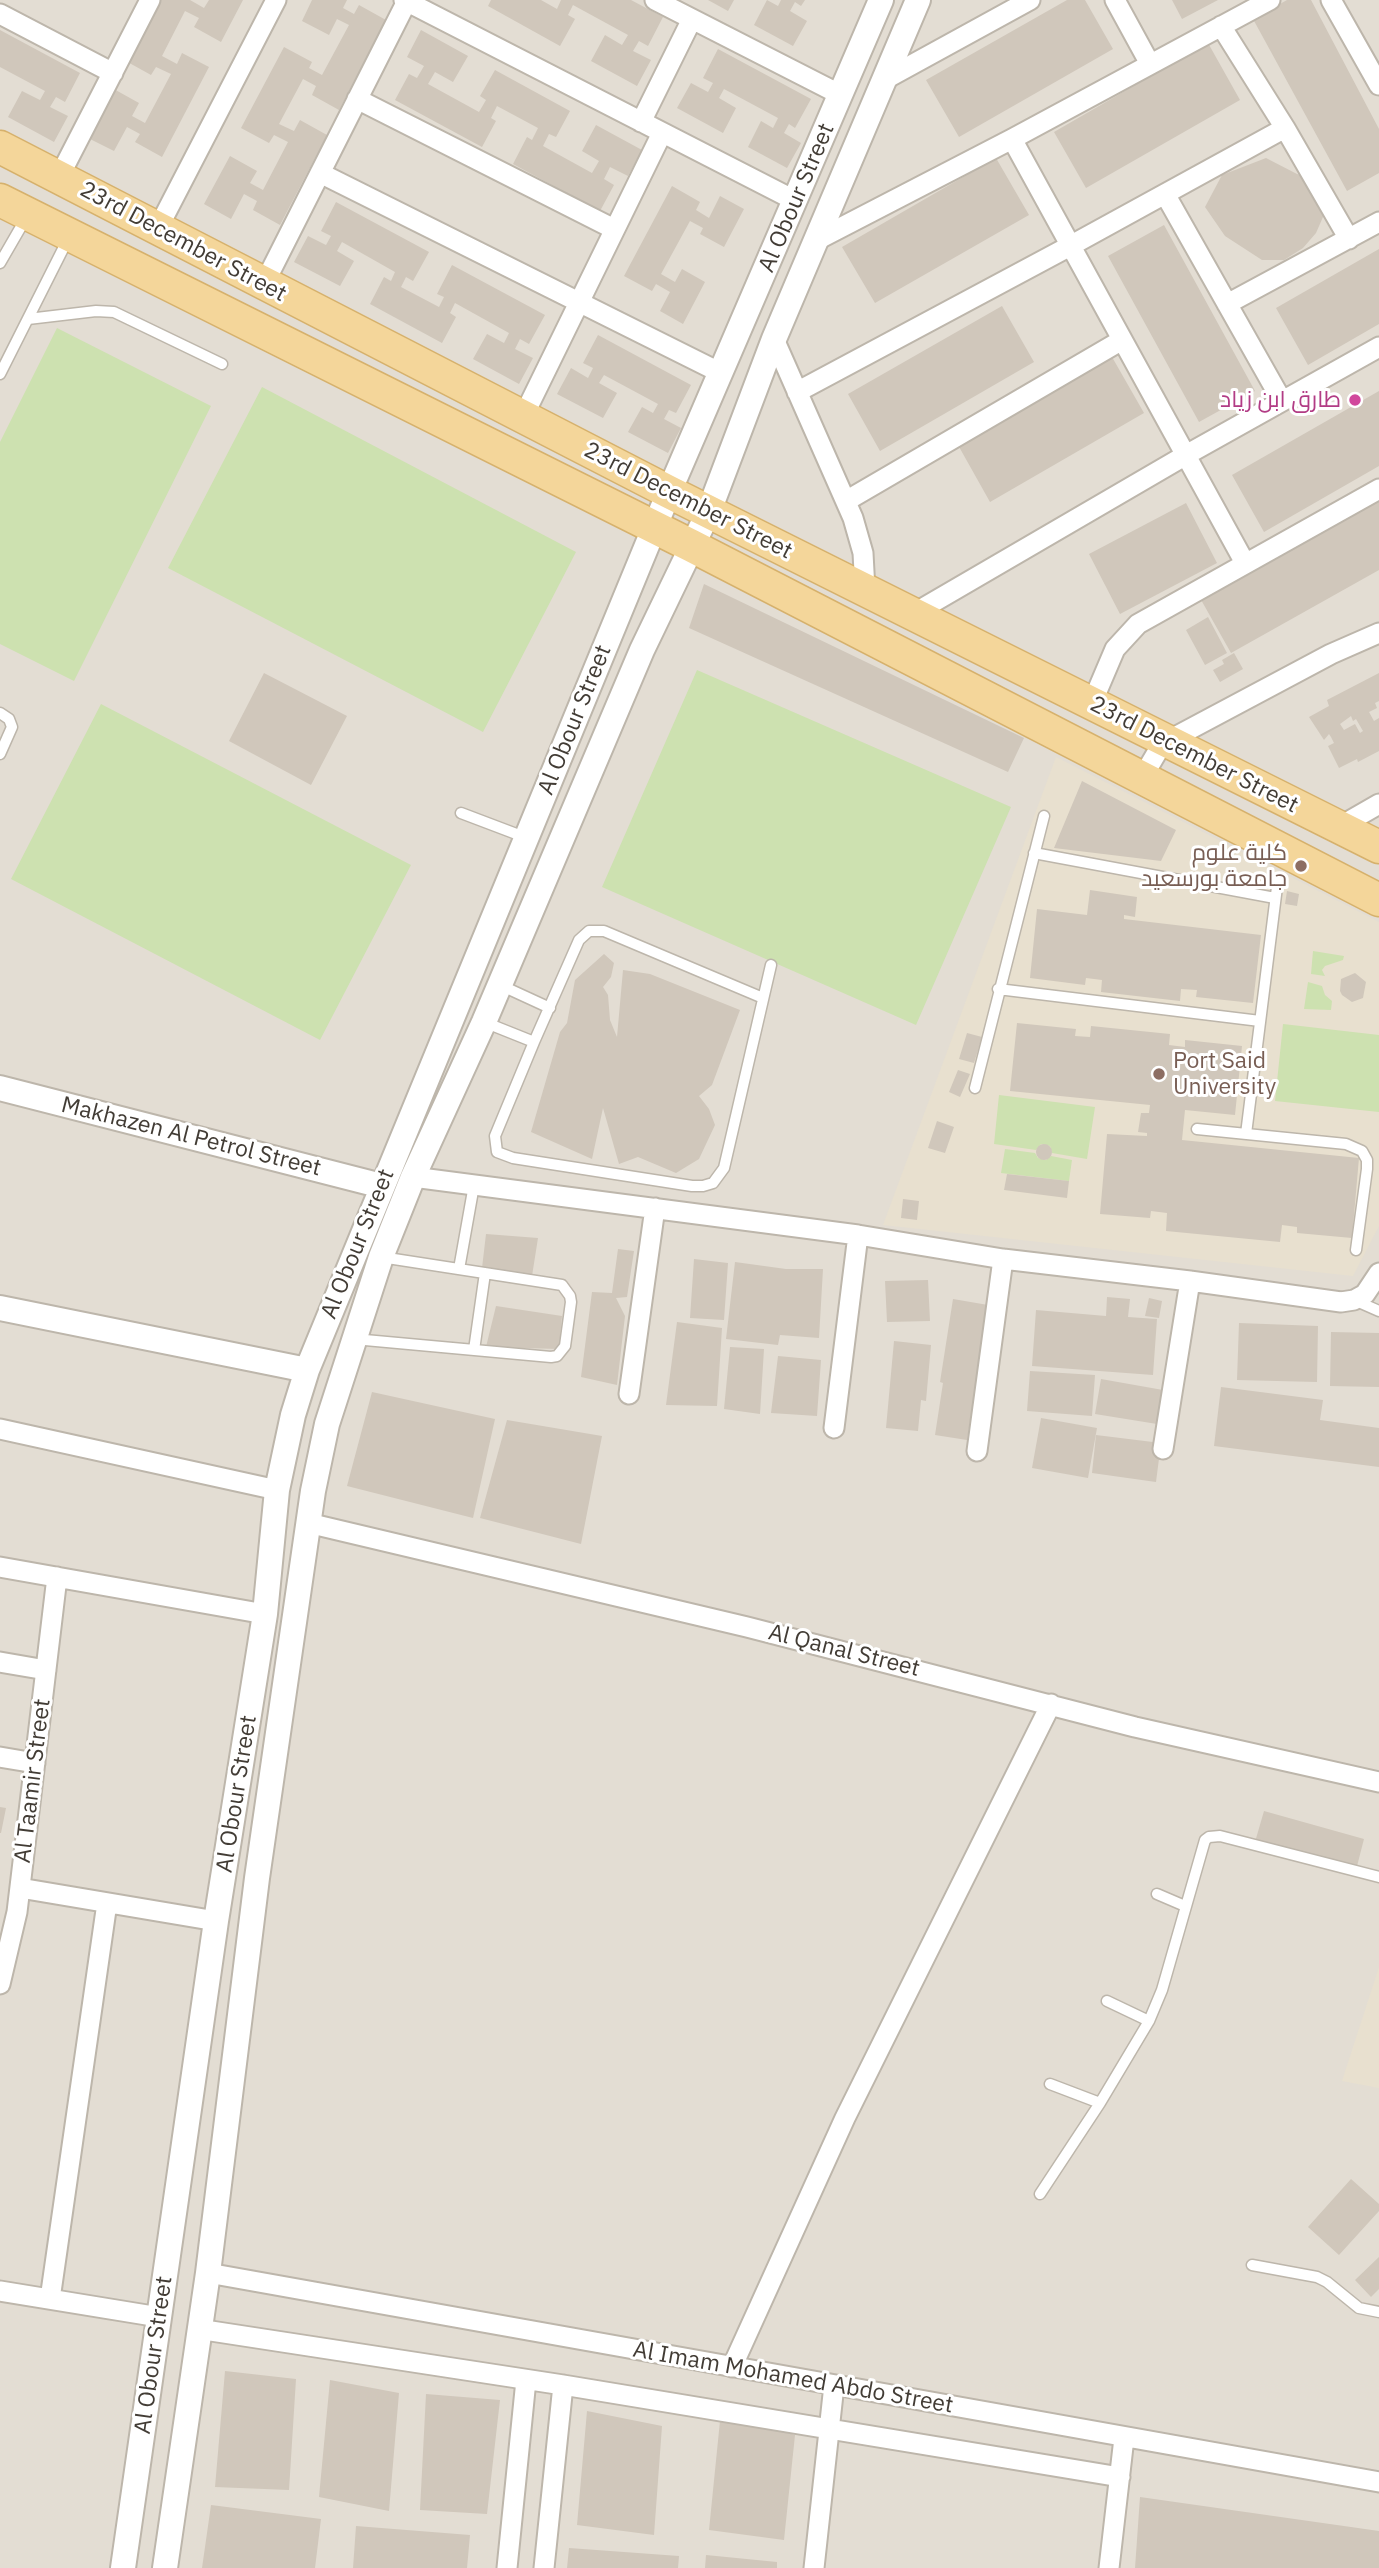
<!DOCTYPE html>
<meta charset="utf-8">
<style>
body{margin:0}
canvas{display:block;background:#f0ece4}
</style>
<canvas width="1379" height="2568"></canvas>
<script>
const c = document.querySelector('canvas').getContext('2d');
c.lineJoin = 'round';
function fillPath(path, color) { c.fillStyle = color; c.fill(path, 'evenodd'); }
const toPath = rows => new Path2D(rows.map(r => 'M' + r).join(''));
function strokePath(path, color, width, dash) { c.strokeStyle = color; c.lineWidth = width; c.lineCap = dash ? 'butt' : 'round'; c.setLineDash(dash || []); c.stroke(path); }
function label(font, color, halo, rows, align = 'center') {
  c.font = font + ' "IBM Plex Sans",Cairo,sans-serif'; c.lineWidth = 6; c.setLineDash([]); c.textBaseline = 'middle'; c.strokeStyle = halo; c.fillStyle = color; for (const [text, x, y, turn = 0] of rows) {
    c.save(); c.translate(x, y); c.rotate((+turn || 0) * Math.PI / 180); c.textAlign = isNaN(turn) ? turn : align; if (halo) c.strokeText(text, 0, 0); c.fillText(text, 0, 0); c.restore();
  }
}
const residential = toPath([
 [0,0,1379,0,1379,2568,0,2568]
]);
const education = toPath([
 [1056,757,1379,922,1379,1226,1353,1276,883,1225],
 [1379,1967,1379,2088,1342,2081]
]);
const green = toPath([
 [57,328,211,406,74,681,0,644,0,442],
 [262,387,576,552,483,732,168,568],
 [697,670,1011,807,916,1025,602,887],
 [101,704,411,865,320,1040,11,879],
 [1313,951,1344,956,1343,960,1325,966,1322,970,1325,976,1311,974],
 [1308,982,1322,986,1325,995,1332,1001,1331,1010,1304,1009],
 [1283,1024,1379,1035,1379,1112,1275,1101],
 [999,1095,1095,1107,1087,1159,1052,1153,1050,1146,1041,1144,1036,1150,994,1144],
 [1005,1149,1035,1153,1038,1158,1046,1160,1051,1156,1072,1160,1069,1181,1001,1173]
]);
const building = toPath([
 [155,0,190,0,204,8,209,0,243,0,221,42,194,27,199,18,185,11,162,56,177,64,182,53,209,67,162,157,135,142,140,134,127,127,114,151,86,137,112,88,139,103,132,116,145,123,171,74,156,67,151,75,124,60],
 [312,0,347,0,343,8,354,14,359,5,386,20,339,110,312,95,316,86,303,79,279,124,294,131,300,120,327,135,280,225,253,210,257,201,244,194,231,219,204,204,230,156,257,171,250,183,263,190,288,142,274,135,269,143,241,128,284,47,312,62,309,68,322,75,349,25,337,19,329,35,302,21],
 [491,0,541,0,557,9,561,0,631,0,663,17,648,46,639,41,633,51,651,60,637,86,591,61,605,35,622,45,628,35,573,5,568,15,575,19,560,46,488,6],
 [708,0,734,0,728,11],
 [767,0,778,6,781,0,805,0,801,6,795,2,790,11,807,21,793,46,754,25],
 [1067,0,1085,0,1113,49,959,137,926,80],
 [1172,0,1218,0,1182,19],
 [1287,0,1311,0,1379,129,1379,173,1347,191,1253,19],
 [0,30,80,73,65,102,56,97,50,107,68,116,54,142,8,117,22,91,40,100,45,91,0,67],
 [421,30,468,56,453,82,435,72,428,84,479,112,486,100,480,96,495,70,570,111,556,137,549,134,543,146,592,173,599,161,582,151,596,125,642,150,628,176,610,167,604,179,614,185,600,211,513,164,527,137,532,140,538,128,497,106,491,118,496,121,482,147,395,100,409,74,417,78,424,66,407,57],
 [1208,43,1240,100,1086,188,1054,132],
 [718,49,811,99,795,128,789,124,784,133,801,143,787,168,748,147,761,121,773,128,778,118,724,89,719,98,736,108,723,133,677,108,691,83,708,92,713,83,703,78],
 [996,158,1029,215,875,303,842,247],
 [1266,158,1297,174,1311,177,1323,206,1323,217,1316,233,1303,248,1284,260,1262,260,1225,236,1205,207,1222,175],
 [672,186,700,202,696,210,709,218,720,196,744,209,724,247,700,234,703,228,690,221,661,274,675,282,682,269,705,282,683,324,660,311,670,292,656,284,652,291,624,276],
 [336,202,429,252,413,281,406,277,401,287,439,307,444,297,437,294,452,265,545,315,529,344,520,339,515,349,533,358,519,384,473,359,487,334,504,343,509,333,455,303,450,313,456,317,442,343,370,304,384,277,391,281,395,272,342,242,337,251,354,261,340,286,294,262,308,236,326,245,331,236,321,231],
 [1164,225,1255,391,1199,422,1108,256],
 [1379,249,1379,324,1308,365,1276,308],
 [1002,306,1034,362,880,451,848,394],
 [598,335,691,385,676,413,669,410,664,419,681,428,668,453,628,432,642,407,653,413,658,404,604,375,599,383,617,393,603,418,557,394,571,368,588,378,593,368,583,363],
 [1112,357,1144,413,990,502,958,445],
 [1379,391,1379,466,1264,532,1232,475],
 [1379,499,1379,570,1231,653,1200,598],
 [1186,503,1217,563,1120,614,1089,554],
 [704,584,1024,738,1008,772,689,628],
 [1208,617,1227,653,1205,665,1186,630],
 [1234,653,1243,669,1220,682,1213,670,1224,664,1222,660],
 [264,673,347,716,311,785,229,741],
 [1379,673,1379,701,1375,703,1377,708,1369,712,1374,721,1379,718,1379,751,1358,762,1357,759,1339,768,1328,746,1334,743,1331,737,1329,734,1324,740,1309,717,1329,706,1327,700],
 [1351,716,1353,721,1356,719,1363,731,1360,733,1355,724,1344,730,1340,724],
 [1082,781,1176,830,1161,861,1054,848],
 [1090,890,1137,897,1135,917,1124,915,1124,919,1261,935,1253,1003,1196,997,1197,990,1181,989,1180,1001,1101,992,1102,980,1086,978,1085,985,1030,978,1037,909,1087,915],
 [1287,891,1299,894,1297,906,1285,904],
 [604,954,614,963,611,977,603,987,608,995,610,1020,617,1037,623,970,650,974,740,1010,712,1085,699,1096,709,1109,715,1125,699,1159,676,1173,638,1157,619,1164,603,1108,592,1159,531,1132,560,1032,567,1023,575,980],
 [1355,973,1366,982,1363,998,1352,1002,1342,995,1340,991,1341,979],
 [1017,1023,1076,1029,1075,1036,1090,1037,1091,1026,1170,1034,1169,1045,1185,1047,1185,1040,1242,1046,1235,1115,1185,1110,1182,1140,1359,1158,1352,1238,1297,1233,1297,1227,1282,1225,1280,1242,1166,1231,1167,1213,1151,1211,1150,1218,1100,1214,1107,1134,1147,1136,1147,1133,1138,1132,1141,1113,1149,1113,1150,1105,1010,1091],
 [967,1033,982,1037,974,1063,959,1059],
 [958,1070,970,1074,960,1097,949,1092],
 [937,1121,954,1127,945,1153,928,1148],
 '1036 1152a8 8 0 1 1 16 0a8 8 0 1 1-16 0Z',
 [1007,1174,1069,1181,1067,1198,1004,1190],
 [903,1199,919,1201,917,1220,901,1218],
 [486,1234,538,1238,532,1276,482,1268],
 [618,1249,634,1251,627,1297,616,1298,625,1316,617,1385,581,1377,592,1292,612,1293],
 [694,1259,728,1263,724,1320,690,1318],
 [735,1262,786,1269,823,1269,819,1338,780,1335,778,1345,726,1339],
 [928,1280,930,1321,887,1322,885,1281],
 [1107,1297,1130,1299,1128,1317,1157,1319,1153,1375,1032,1366,1036,1310,1106,1316],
 [1149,1298,1162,1301,1159,1318,1145,1316],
 [953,1299,988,1305,967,1440,935,1435,943,1383,940,1382],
 [496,1306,562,1316,559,1349,486,1347],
 [677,1322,722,1328,717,1406,666,1405],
 [1239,1323,1318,1326,1317,1382,1237,1380],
 [1331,1332,1379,1333,1379,1387,1330,1386],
 [894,1341,931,1345,926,1401,921,1400,918,1431,886,1428],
 [730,1347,764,1349,760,1414,724,1409],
 [778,1356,821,1360,817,1416,771,1413],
 [1030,1371,1095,1375,1092,1416,1027,1411],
 [1101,1379,1163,1390,1157,1424,1095,1414],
 [1221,1387,1323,1400,1320,1420,1379,1428,1379,1467,1214,1446],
 [372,1392,495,1419,473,1518,347,1486],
 [1041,1418,1097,1428,1088,1478,1032,1468],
 [507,1420,602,1436,581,1544,480,1518],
 [1096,1435,1161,1443,1156,1482,1092,1473],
 [0,1807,6,1808,1,1833,0,1833],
 [1264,1811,1364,1839,1356,1870,1255,1842],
 [1351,2179,1379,2204,1379,2211,1339,2255,1308,2227],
 [1379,2257,1379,2289,1371,2297,1355,2280],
 [225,2371,296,2379,289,2490,215,2487],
 [330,2380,399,2393,389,2511,319,2497],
 [426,2394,500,2400,487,2514,420,2510],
 [587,2411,662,2426,654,2535,577,2525],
 [721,2411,795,2435,784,2540,709,2530],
 [1140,2497,1379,2531,1379,2568,1135,2568],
 [211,2505,321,2519,315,2568,202,2568],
 [356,2526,470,2535,467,2568,353,2568],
 [569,2548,679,2556,678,2568,567,2568],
 [706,2555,777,2562,777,2568,705,2568]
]);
const service = toPath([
 [0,263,26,218],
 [28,319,96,311,114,312,222,364],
 [0,374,69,237],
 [0,713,9,719,12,727,0,754],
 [461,813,527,838],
 [1034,853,1275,898],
 [500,985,550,1008],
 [998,989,1260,1021],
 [763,998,604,931,589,931,579,940,534,1042,495,1136,497,1152,513,1158,692,1186,703,1186,713,1183,724,1168,771,965],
 [484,1022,534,1042],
 [975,1088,1044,816],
 [1197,1129,1346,1144,1362,1151,1367,1160,1367,1169,1356,1250],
 [1246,1134,1278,879],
 [459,1269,474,1185],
 [1354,1300,1379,1311],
 [354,1339,551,1357,557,1356,565,1346,571,1302,570,1296,562,1285,381,1257],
 [474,1350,485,1273],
 [1157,1894,1185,1906],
 [1107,2001,1149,2021],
 [1050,2084,1100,2103],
 [1040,2194,1100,2103,1149,2021,1162,1990,1205,1840,1209,1837,1220,1836,1379,1877],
 [1252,2265,1317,2277,1327,2282,1359,2308,1379,2312]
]);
const minor = toPath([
 [404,0,796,201],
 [655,0,841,95],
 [1115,0,1150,64],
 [1331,0,1379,85],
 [0,14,113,73],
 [1221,26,1285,128,1349,239],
 [884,80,1030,0],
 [357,99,614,229],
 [641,122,692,19],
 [1012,139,1245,563],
 [320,173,721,373],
 [59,177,150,0],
 [1165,194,1282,401],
 [157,230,276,0],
 [815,241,1012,139,1270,0],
 [264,284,407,1],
 [1227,304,1379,222],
 [774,339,853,518,863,553,865,590],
 [797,392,1070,246,1285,128],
 [523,417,662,133],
 [846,501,1122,340],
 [913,614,1186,455,1379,347],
 [1092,703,1115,649,1138,624,1379,489],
 [1142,778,1162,744,1331,654,1379,633],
 [1339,827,1379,804],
 [413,1177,858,1235,1003,1259,1190,1281,1341,1302,1354,1300,1365,1294,1379,1273],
 [629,1394,655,1208],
 [834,1428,858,1235],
 [0,1429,277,1490],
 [1163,1449,1190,1281],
 [977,1451,1003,1259],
 [308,1523,747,1627,1135,1727,1379,1782],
 [0,1567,265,1614],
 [0,1662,46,1670],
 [0,1757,35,1763],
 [20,1888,216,1921],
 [0,1984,17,1912,57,1577],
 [208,2273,1379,2482],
 [0,2291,159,2317],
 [50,2299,107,1903],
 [198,2329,563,2385,1120,2477],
 [732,2367,845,2118,1051,1704],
 [507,2568,526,2380],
 [544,2568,563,2385],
 [814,2568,834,2385],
 [1109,2568,1124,2438]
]);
const tertiary = toPath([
 [0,1088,382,1186],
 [0,1308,307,1370],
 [123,2568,216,1921,265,1614,277,1490,293,1415,307,1370,669,492,881,0],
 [165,2568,208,2273,257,1878,313,1491,327,1424,381,1257,413,1177,484,1022,642,650,709,511,774,339,918,0]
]);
const primary = toPath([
 [0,147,669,492,1379,847],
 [0,200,692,546,1379,900]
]);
const markers = [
 [1355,400,7,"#d1479c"],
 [1301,866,7,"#8d6e63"],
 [1159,1074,7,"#8d6e63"]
];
const streetNames = [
 ["Al Obour Street",797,198,-67],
 ["23rd December Street",183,242,28],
 ["23rd December Street",688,501,27],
 ["Al Obour Street",575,720,-68],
 ["23rd December Street",1194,755,27],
 ["Makhazen Al Petrol Street",191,1137,14],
 ["Al Obour Street",358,1244,-68],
 ["Al Qanal Street",844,1651,14],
 ["Al Taamir Street",33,1781,-83],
 ["Al Obour Street",237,1794,-81],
 ["Al Obour Street",154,2355,-82],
 ["Al Imam Mohamed Abdo Street",793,2378,10]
];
const hotelNames = [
 ["طارق ابن زياد",1341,400]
];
const educationNames = [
 ["كلية علوم",1287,853],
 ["جامعة بورسعيد",1287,879],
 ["Port Said",1173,1061,"left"],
 ["University",1173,1087,"left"]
];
fillPath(residential, '#e3ddd3');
fillPath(education, '#e8e0cf');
fillPath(green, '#cde1b0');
fillPath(building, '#d0c7bb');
strokePath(service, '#bdb6ab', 13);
strokePath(minor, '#bdb6ab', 23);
strokePath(tertiary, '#bdb6ab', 28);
strokePath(primary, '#d6b16c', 35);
strokePath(service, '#fff', 10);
strokePath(minor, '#fff', 19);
strokePath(tertiary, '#fff', 24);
strokePath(primary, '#f4d69a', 32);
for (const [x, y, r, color] of markers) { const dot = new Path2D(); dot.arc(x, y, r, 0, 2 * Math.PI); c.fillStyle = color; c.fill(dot); strokePath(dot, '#fff', 2.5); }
label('23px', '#423c35', '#fff', streetNames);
label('23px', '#b23c85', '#fff', hotelNames, 'right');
label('23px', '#785e54', '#fff', educationNames, 'right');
</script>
